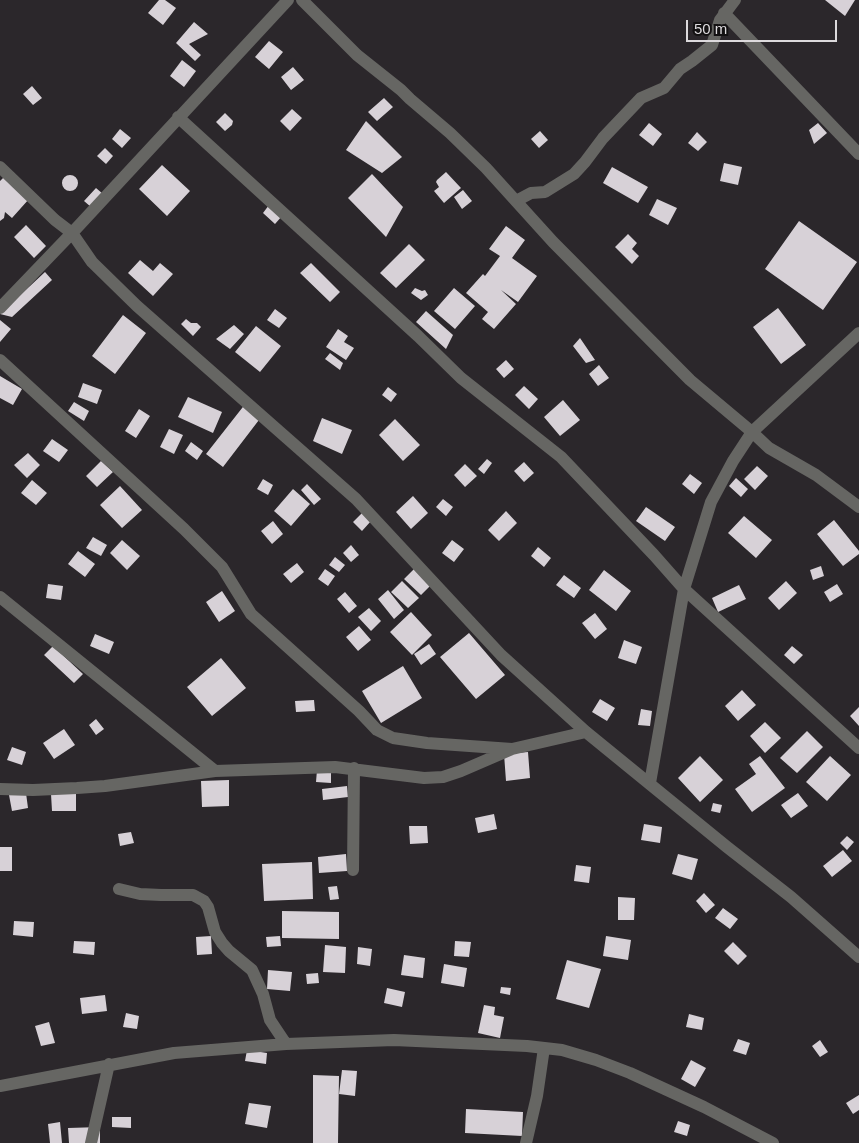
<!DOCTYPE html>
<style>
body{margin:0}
#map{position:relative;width:859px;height:1143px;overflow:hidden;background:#2b272b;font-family:Helvetica,sans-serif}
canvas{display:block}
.scale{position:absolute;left:686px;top:20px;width:151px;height:22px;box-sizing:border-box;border:2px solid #dddadd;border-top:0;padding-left:6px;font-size:15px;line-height:18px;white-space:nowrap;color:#dddadd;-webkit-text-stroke:4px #131112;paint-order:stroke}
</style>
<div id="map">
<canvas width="859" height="1143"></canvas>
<div class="scale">50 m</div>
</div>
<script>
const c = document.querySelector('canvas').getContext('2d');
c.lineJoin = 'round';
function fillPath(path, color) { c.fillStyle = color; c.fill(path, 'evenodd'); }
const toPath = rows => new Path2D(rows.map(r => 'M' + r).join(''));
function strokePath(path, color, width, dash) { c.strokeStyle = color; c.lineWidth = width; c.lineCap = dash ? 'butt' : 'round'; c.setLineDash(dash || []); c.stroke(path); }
const building = toPath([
 [159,0,165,0,176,8,163,25,148,13],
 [825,0,855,0,845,16],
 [194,22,208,34,189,44,201,55,195,61,176,43],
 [269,41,283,52,269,69,255,57],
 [182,60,196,71,184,87,170,76],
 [293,67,304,80,291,90,281,77],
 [32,86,42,98,33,105,23,94],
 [384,98,393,107,377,121,368,112],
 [292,109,302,118,290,131,280,121],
 [225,113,233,121,232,125,225,131,216,122],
 [366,121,402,157,382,173,346,150],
 [649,123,662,134,653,146,639,135],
 [818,123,827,133,814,144,809,130],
 [120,129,131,138,122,148,112,139],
 [540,131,548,140,539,148,531,139],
 [697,132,707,142,698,151,688,143],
 [105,148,113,156,106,164,97,156],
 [724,163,742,167,738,185,720,181],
 [162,165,190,191,167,216,139,189],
 [612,167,648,187,638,203,603,183],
 [446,172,461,188,444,203,434,191,439,187,436,182,437,180],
 [372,174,403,207,386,237,348,198],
 '62 183a8 8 0 1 1 16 0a8 8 0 1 1-16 0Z',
 [5,176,29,199,12,218,5,212,4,218,0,221,0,181],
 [96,188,103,194,91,207,84,201],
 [463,190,472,201,462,209,454,197],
 [657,199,677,208,668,225,649,215],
 [269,205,282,216,275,224,263,213],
 [799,221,857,262,823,310,765,269],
 [26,225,46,246,34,258,14,237],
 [506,226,525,240,512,258,537,276,518,302,501,290,516,304,494,329,482,319,488,312,466,293,483,274,485,276,500,256,489,249],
 [628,234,637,243,632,249,639,256,632,264,615,247],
 [409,244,425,260,396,288,380,273],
 [140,260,153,271,160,263,173,274,153,296,128,273],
 [311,263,340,292,330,302,300,273],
 [45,272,52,280,12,317,0,314],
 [415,288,422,291,425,290,428,295,421,300,411,293],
 [454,288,475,306,455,329,434,311],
 [778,308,806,345,781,364,753,327],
 [275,309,287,318,279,328,267,320],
 [426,311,453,335,446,349,416,322],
 [123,315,146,333,115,374,92,356],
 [186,319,191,323,197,323,201,327,193,336,181,324],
 [0,320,11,329,0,342],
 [234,325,244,334,230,349,216,339],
 [256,326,281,346,260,372,235,352],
 [338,329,348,336,344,342,354,348,346,360,326,347],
 [580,338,595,360,586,363,573,346],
 [330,353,343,363,340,370,325,359],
 [506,360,514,369,504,378,496,369],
 [599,365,609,378,598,386,589,374],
 [0,376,22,389,13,405,0,398],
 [83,383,102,390,97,404,78,397],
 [524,386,538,399,529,409,515,395],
 [388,387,397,394,391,402,382,395],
 [188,397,222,412,213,433,178,417],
 [563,400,580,420,560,436,544,417],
 [74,402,89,411,84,421,68,411],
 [246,403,262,416,223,467,206,454],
 [139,409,150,416,136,438,125,431],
 [322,418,352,430,342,454,313,441],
 [395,419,420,445,403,461,379,435],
 [169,429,183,435,174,454,160,447],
 [52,439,68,450,59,462,43,451],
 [191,442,203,451,197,460,185,451],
 [28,453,40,465,27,478,14,465],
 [487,459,492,463,484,474,478,469],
 [101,461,113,472,97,487,86,476],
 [524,462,534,473,524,482,514,471],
 [465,464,477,476,465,487,454,475],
 [757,466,768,476,755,490,744,479],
 [690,474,702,483,694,494,682,484],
 [736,478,748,489,741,497,729,486],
 [263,479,273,485,268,495,257,489],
 [32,480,47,493,36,505,21,493],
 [307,484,321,499,314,505,301,490],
 [120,486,142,510,122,528,100,505],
 [293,489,310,504,291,526,274,511],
 [413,496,428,513,411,529,396,512],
 [443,499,453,507,446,516,436,507],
 [646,507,675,527,665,541,636,521],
 [506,511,517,523,499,541,488,530],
 [362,513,371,521,362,531,353,522],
 [744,516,772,540,756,558,728,533],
 [834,520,859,551,859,554,843,566,817,534],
 [273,521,283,534,272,544,261,531],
 [93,537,107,545,101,556,86,548],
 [122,540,140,556,127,570,110,553],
 [452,540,464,549,454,562,442,553],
 [351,545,359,555,351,562,343,553],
 [538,547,551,558,544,567,531,556],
 [78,551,95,564,85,577,68,564],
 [335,557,345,565,339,572,329,565],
 [297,563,304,572,291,583,283,574],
 [821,566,824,576,813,580,810,570],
 [325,569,335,576,328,586,318,579],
 [414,569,431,585,421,595,404,579],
 [604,570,631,591,616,611,589,590],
 [564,575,581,588,574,598,556,585],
 [402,581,419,598,408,608,391,592],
 [786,581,797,593,779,610,768,598],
 [48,584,63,586,61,600,46,598],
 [837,584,843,594,830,602,824,592],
 [739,585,746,599,718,612,712,598],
 [388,590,404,610,394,619,378,599],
 [222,591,235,611,219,622,206,602],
 [345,592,357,606,349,613,337,599],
 [369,608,381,621,371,631,358,617],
 [411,612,432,635,412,655,390,632],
 [595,613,607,629,595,639,582,623],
 [359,626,371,640,358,651,346,637],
 [469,633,505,675,476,699,440,657],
 [95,634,114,642,109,654,90,646],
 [624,640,642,647,636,664,618,658],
 [429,644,436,654,421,665,414,654],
 [53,646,83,674,74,683,44,655],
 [792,646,803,655,794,664,784,655],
 [221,658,246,688,212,716,187,687],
 [403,666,422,698,381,723,362,691],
 [742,690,756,705,738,721,725,706],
 [600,699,615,708,607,721,592,712],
 [314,700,315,711,296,712,295,701],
 [859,707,859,726,850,716],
 [641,709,652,711,650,726,638,725],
 [96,719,104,729,96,735,89,725],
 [765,722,781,738,765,753,750,736],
 [64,729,75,745,54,759,43,743],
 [807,731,823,747,797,773,780,758],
 [12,747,26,752,22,765,7,760],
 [528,752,530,778,506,781,504,754],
 [700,756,723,780,700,802,678,778],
 [760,756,785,788,752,812,735,789,756,774,749,764],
 [830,756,851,775,827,801,806,782],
 [317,770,331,771,331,783,316,782],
 [229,780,229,806,202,807,201,781],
 [347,786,348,797,323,800,322,789],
 [26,793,28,808,12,811,9,795],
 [798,793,808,806,791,818,781,805],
 [51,794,76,794,76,811,52,811],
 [713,803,722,805,720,813,711,811],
 [494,814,497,829,478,833,475,818],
 [644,824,662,827,660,843,641,840],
 [409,826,427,826,428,843,410,844],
 [131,832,134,843,120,846,118,834],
 [847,836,854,842,847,850,840,843],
 [0,847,12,847,12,871,0,871],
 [843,850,852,861,832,877,823,866],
 [346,854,347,871,319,873,318,857],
 [678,854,698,859,692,880,672,874],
 [312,862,313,899,264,901,262,864],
 [576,865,591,867,589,883,574,881],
 [337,886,339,899,330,900,328,887],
 [704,893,715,905,706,913,696,901],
 [618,897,635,898,634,920,618,920],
 [723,908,738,919,730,929,715,918],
 [282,911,339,912,339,939,282,938],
 [14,921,34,922,33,937,13,935],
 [211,936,212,954,197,955,196,937],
 [280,936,281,946,267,947,266,937],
 [606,936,631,940,628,960,603,956],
 [74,941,95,942,94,955,73,953],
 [455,941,471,942,469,957,454,956],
 [733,942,747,956,738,965,724,951],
 [325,945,346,947,345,973,323,972],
 [358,947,372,949,370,966,357,964],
 [404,955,425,958,423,978,401,975],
 [567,960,601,969,589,1008,556,999],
 [444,964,467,968,464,987,441,983],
 [268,970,292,972,290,991,267,989],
 [318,973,319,983,307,984,306,974],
 [501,987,511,988,510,995,500,993],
 [387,988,405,992,402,1007,384,1003],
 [105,995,107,1011,82,1014,80,998],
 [484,1005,495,1007,494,1015,504,1017,500,1038,478,1033],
 [126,1013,139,1016,137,1029,123,1027],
 [689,1014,704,1018,702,1030,686,1027],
 [49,1022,55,1043,41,1046,35,1026],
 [738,1039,750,1043,746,1055,733,1051],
 [820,1040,828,1052,820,1057,812,1046],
 [247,1050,267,1053,266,1064,245,1061],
 [691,1060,706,1068,695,1087,681,1079],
 [342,1070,357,1071,355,1096,339,1094],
 [313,1075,339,1076,338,1143,313,1143],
 [859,1095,859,1110,853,1114,846,1103],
 [249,1103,271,1106,267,1128,245,1124],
 [466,1109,523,1112,522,1136,465,1133],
 [112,1117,131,1117,131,1128,112,1127],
 [678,1121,690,1125,687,1136,674,1132],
 [60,1122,62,1143,50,1143,48,1124],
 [100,1127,100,1143,69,1143,68,1128]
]);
const minor = toPath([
 [302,0,357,55,401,90,410,99,450,133,486,168,553,242,690,380,752,432,769,448,816,475,859,507],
 [724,13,859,154],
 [178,117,418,336,461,378,561,457,654,555,684,589,859,748],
 [0,167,55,220,72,233,92,262,137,306,356,499,501,655,586,732,727,847,791,897,859,957],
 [516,201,531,193,545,192,574,174,585,162,603,138,641,98,664,88,680,69,692,61,712,45,720,20,735,0],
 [0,308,72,233,288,0],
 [0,360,184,529,222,567,251,614,359,711,377,730,393,738,427,743,512,749],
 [0,597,215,771],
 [650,783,684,589,711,502,733,461,752,432,859,333],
 [0,789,33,790,77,788,105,786,215,771,335,767,424,778,443,777,461,771,512,749,586,732],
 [353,870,354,768],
 [119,889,140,894,161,895,193,895,204,901,208,907,215,932,222,943,229,951,252,970,263,994,270,1020,286,1044],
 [0,1086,174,1053,286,1044,394,1040,527,1046,562,1050,596,1060,630,1073,704,1107,773,1143],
 [91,1143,109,1064],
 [526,1143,537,1096,544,1048]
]);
fillPath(building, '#d7d1d7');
strokePath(minor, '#666663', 12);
</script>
